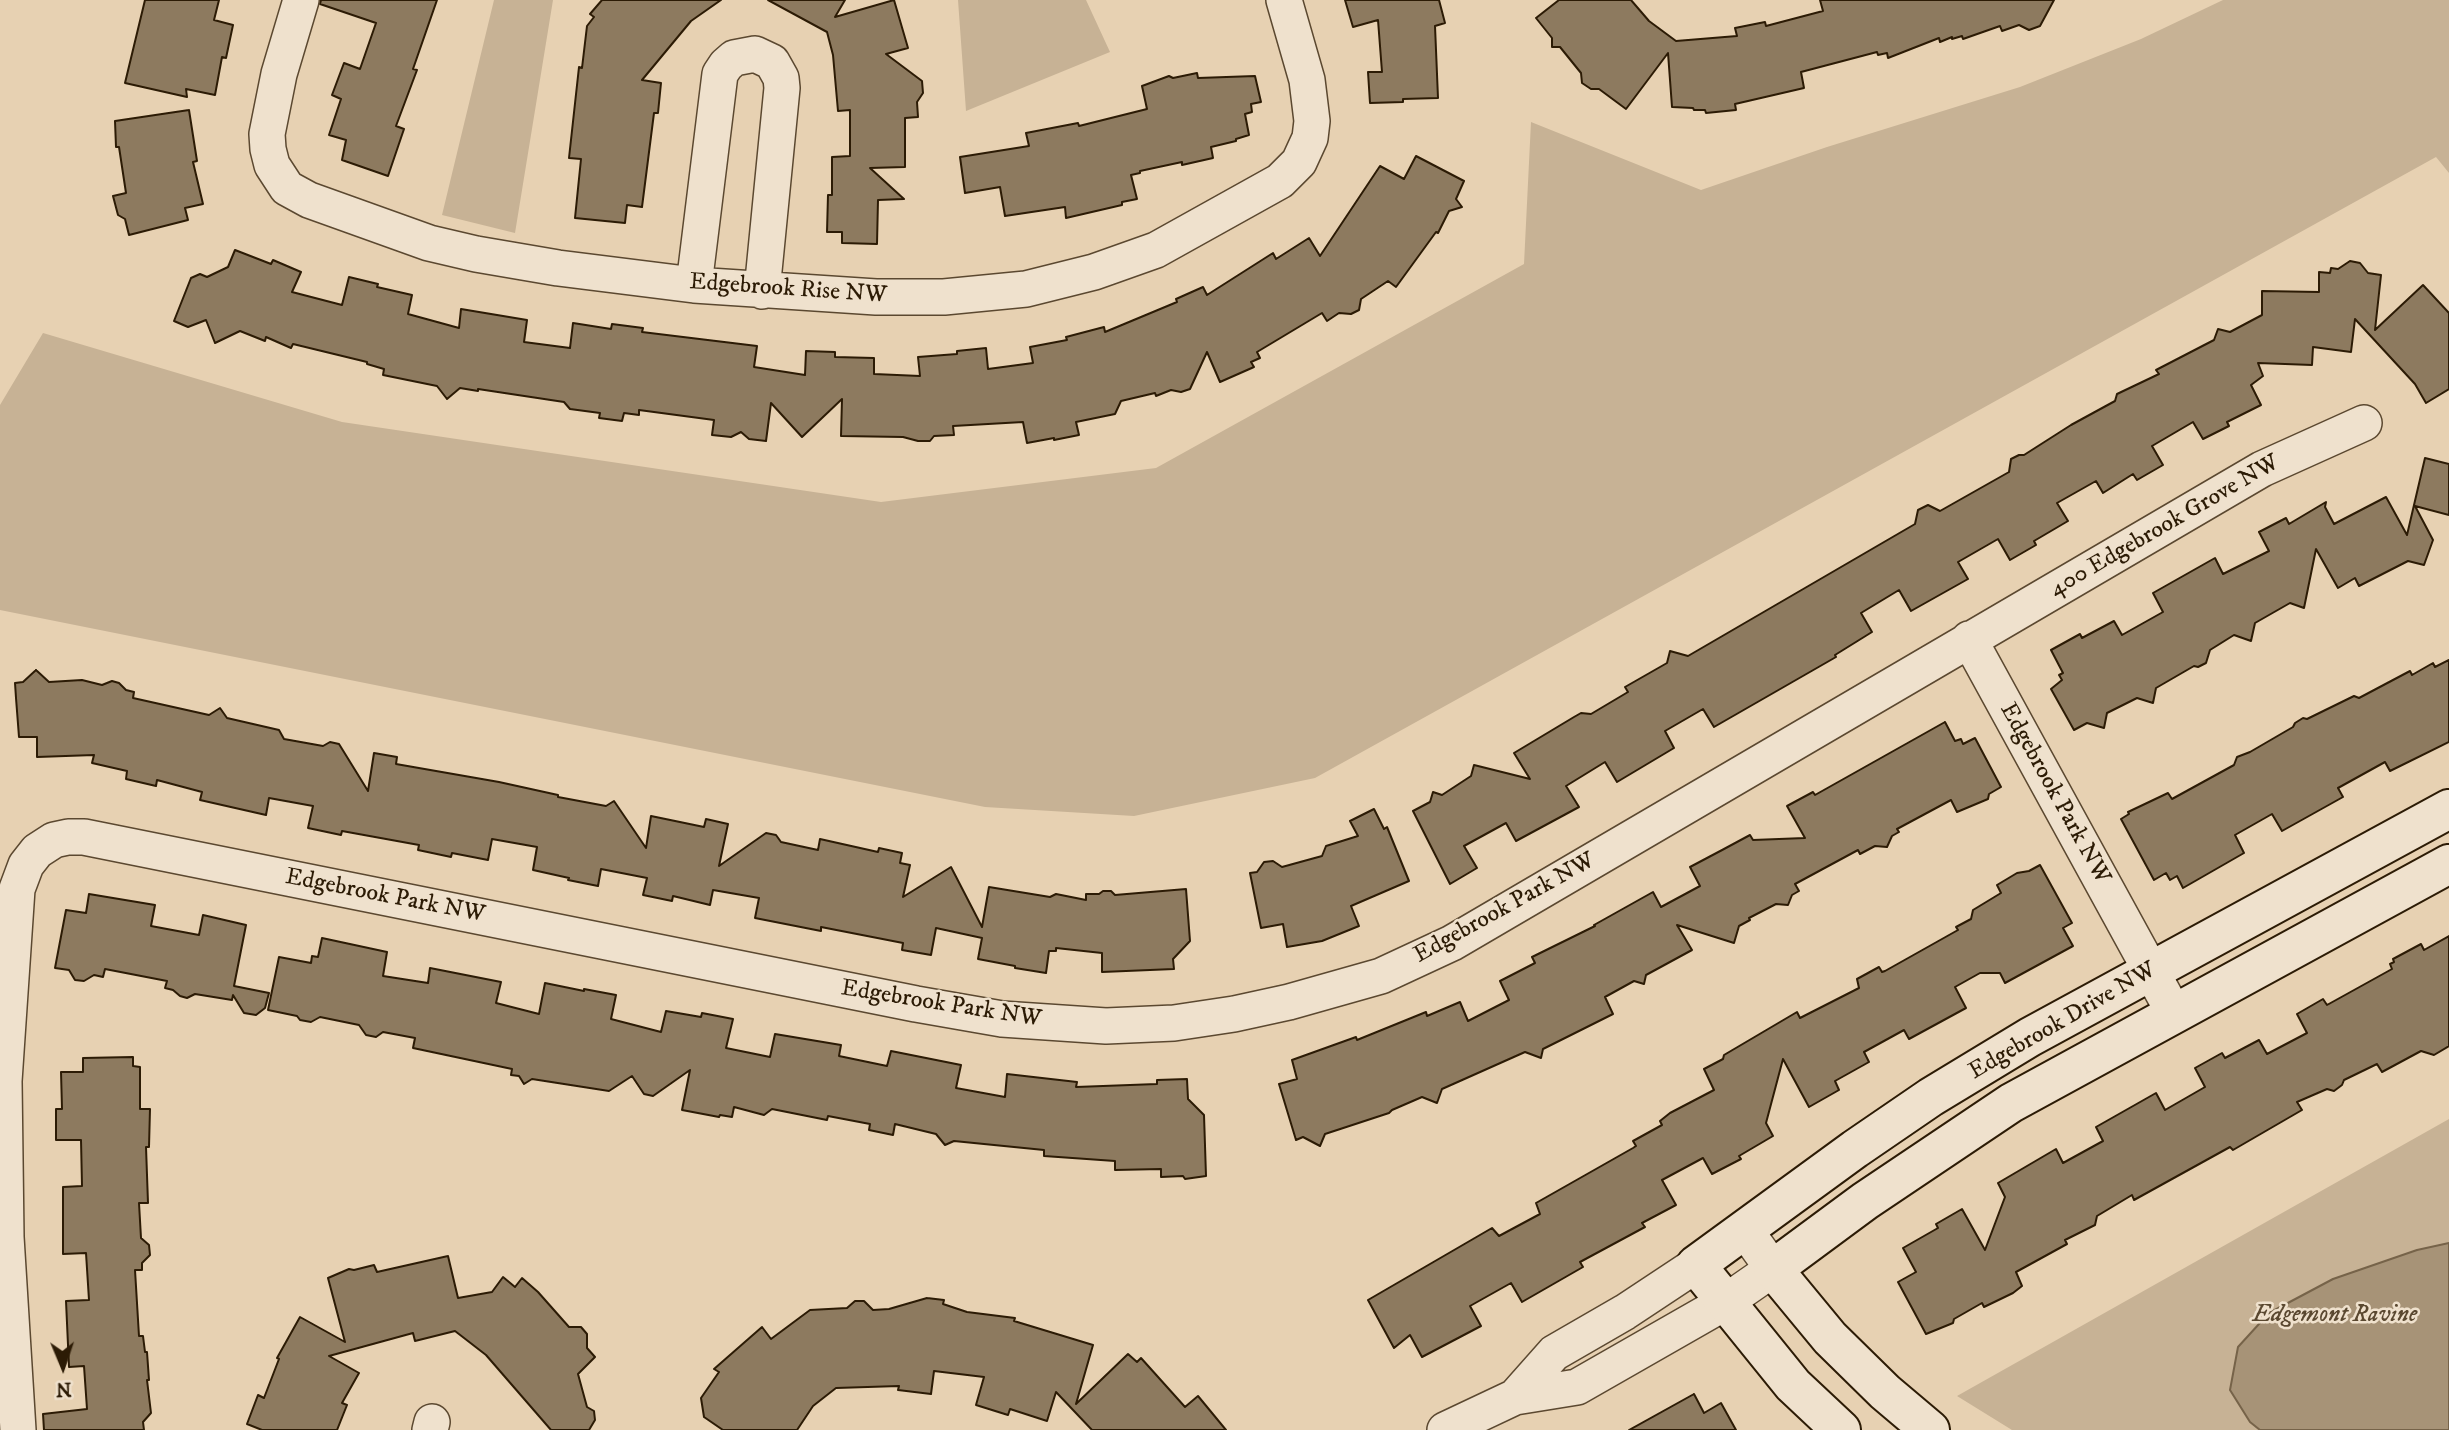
<!DOCTYPE html>
<style>
body{margin:0}
#map{position:relative;width:2449px;height:1430px;overflow:hidden;background:#e7d1b2;font-family:"IM FELL DW Pica",serif}
canvas{display:block}
.north{position:absolute;left:28px;top:1332px;width:70px;height:70px;-webkit-text-stroke:5px #efe1cd;paint-order:stroke;rotate:178deg;font-size:19px;font-weight:700;line-height:28px;text-align:center;color:#2c1b05}
.north::after{content:'';display:block;margin:auto;width:24px;height:32px;background:#2c1b05;clip-path:polygon(50% 0,100% 100%,50% 72%,0 100%)}
</style>
<div id="map">
<canvas width="2449" height="1430"></canvas>
<div class="north">N</div>
</div>
<script>
const c = document.querySelector('canvas').getContext('2d');
c.lineJoin = 'round';
function fillPath(path, color) { c.fillStyle = color; c.fill(path, 'evenodd'); }
const toPath = rows => new Path2D(rows.map(r => 'M' + r).join(''));
function strokePath(path, color, width, dash) { c.strokeStyle = color; c.lineWidth = width; c.lineCap = dash ? 'butt' : 'round'; c.setLineDash(dash || []); c.stroke(path); }
function label(font, color, halo, rows, align = 'center') {
  c.font = font + ' "IM FELL DW Pica",serif'; c.lineWidth = 5; c.setLineDash([]); c.textBaseline = 'middle'; c.strokeStyle = halo; c.fillStyle = color; for (const [text, x, y, turn = 0] of rows) {
    c.save(); c.translate(x, y); c.rotate((+turn || 0) * Math.PI / 180); c.textAlign = isNaN(turn) ? turn : align; if (halo) c.strokeText(text, 0, 0); c.fillText(text, 0, 0); c.restore();
  }
}
const green = toPath([
 [494,0,553,0,515,233,442,215],
 [958,0,1086,0,1110,52,966,111],
 [2223,0,2449,0,2449,173,2436,157,1315,778,1134,816,985,807,0,610,0,405,43,333,342,422,881,502,1156,468,1524,264,1531,122,1701,190,1827,147,2020,87,2141,39],
 [2449,1119,2449,1430,2012,1430,1957,1396]
]);
const water = toPath([
 [2449,1243,2449,1430,2260,1430,2250,1422,2230,1390,2238,1347,2269,1313,2333,1279,2417,1250,2449,1243]
]);
const building = toPath([
 [145,0,219,0,214,20,233,25,226,58,222,57,215,95,186,89,187,97,125,83,145,0],
 [321,0,437,0,413,69,417,70,396,126,404,129,388,176,342,160,346,140,329,135,341,99,332,95,344,63,360,69,376,23,320,4,321,0],
 [602,0,721,0,691,21,642,80,661,83,658,113,654,113,642,207,627,205,625,223,575,218,581,159,569,158,579,67,582,68,587,26,594,17,590,14,602,0],
 [768,0,845,0,835,17,894,0,908,48,886,54,922,81,923,93,917,102,918,117,905,118,905,167,870,168,904,199,878,200,877,244,842,243,842,232,827,232,828,195,832,195,832,157,850,156,850,110,838,111,833,55,827,32,768,0],
 [1345,0,1439,0,1445,23,1435,26,1438,98,1403,99,1403,102,1370,103,1368,72,1382,72,1378,20,1353,27,1345,0],
 [1559,0,1631,0,1649,21,1676,41,1737,36,1735,28,1765,22,1766,26,1823,11,1820,0,2054,0,2040,26,2029,30,2019,25,2002,31,2000,26,1963,39,1962,36,1952,39,1952,37,1940,42,1939,38,1888,58,1887,53,1878,55,1877,52,1801,72,1804,88,1735,104,1736,110,1706,113,1705,110,1694,110,1693,108,1672,107,1668,53,1626,109,1599,89,1591,89,1582,83,1581,73,1560,47,1552,47,1552,38,1536,18,1559,0],
 [1197,73,1198,78,1255,76,1261,102,1251,104,1252,112,1245,114,1249,135,1236,139,1236,141,1211,147,1213,158,1182,165,1182,162,1140,171,1140,173,1131,175,1137,199,1122,202,1122,205,1066,218,1065,207,1005,216,1000,187,965,193,960,157,1029,146,1026,133,1078,123,1079,126,1147,109,1142,86,1169,76,1173,78,1197,73],
 [189,110,197,161,193,162,203,204,185,208,188,220,129,235,125,219,118,215,113,196,126,193,119,147,116,147,115,121,189,110],
 [1416,156,1464,181,1456,199,1462,207,1449,211,1438,233,1436,232,1396,287,1388,281,1361,299,1359,310,1351,314,1339,313,1327,321,1322,313,1257,352,1260,358,1251,362,1254,367,1220,382,1207,352,1190,389,1181,392,1171,390,1156,396,1155,393,1121,401,1115,414,1076,422,1079,435,1054,440,1054,438,1027,443,1023,422,953,426,954,435,934,436,930,441,918,441,903,437,841,436,842,399,802,437,771,403,766,441,749,439,741,432,731,437,712,435,714,420,639,410,639,415,624,413,622,421,599,418,600,413,570,409,564,402,478,389,478,391,460,388,447,399,437,386,383,375,384,369,367,364,367,362,293,344,291,348,266,337,265,341,240,331,215,343,206,320,188,327,174,321,191,278,200,274,207,277,228,267,235,250,271,264,273,260,301,272,292,292,342,305,349,277,378,284,377,287,412,295,408,314,459,328,461,309,527,320,524,342,570,348,573,323,611,329,612,324,643,328,642,332,757,346,754,367,805,375,806,351,835,352,835,357,874,358,874,374,920,376,918,357,957,354,957,351,986,348,988,369,1033,363,1030,347,1067,340,1066,337,1104,327,1105,332,1177,302,1176,299,1203,287,1207,295,1273,253,1276,259,1309,238,1320,256,1380,166,1404,179,1416,156],
 [2350,261,2360,263,2368,273,2381,275,2375,330,2423,285,2449,313,2449,389,2426,403,2415,384,2355,319,2351,352,2313,347,2312,365,2258,363,2263,376,2251,385,2261,405,2227,422,2229,426,2203,439,2193,422,2152,446,2163,465,2137,480,2133,474,2103,493,2096,481,2057,503,2068,521,2034,541,2036,545,2010,560,1998,539,1958,562,1968,579,1911,611,1899,590,1861,613,1872,632,1835,655,1836,657,1714,727,1703,709,1665,731,1674,748,1617,782,1605,762,1566,786,1579,807,1516,841,1506,823,1464,846,1477,868,1450,884,1413,811,1430,802,1433,792,1442,795,1471,776,1474,765,1530,779,1514,753,1574,717,1581,713,1591,714,1628,692,1625,687,1667,663,1670,651,1688,656,1915,524,1918,510,1928,505,1940,511,2009,472,2011,459,2019,455,2024,455,2071,425,2115,401,2117,394,2159,374,2156,370,2214,340,2218,329,2230,332,2262,315,2262,291,2319,292,2319,272,2330,273,2331,268,2338,269,2350,261],
 [2425,458,2449,464,2449,515,2415,506,2433,540,2424,565,2408,561,2359,586,2355,578,2338,588,2316,549,2304,608,2290,603,2255,623,2251,641,2234,635,2210,650,2206,663,2198,667,2194,666,2156,688,2153,703,2137,698,2107,713,2104,728,2087,723,2074,730,2051,689,2062,680,2059,675,2063,673,2051,650,2080,634,2082,638,2114,621,2122,635,2163,612,2153,593,2215,558,2223,574,2269,551,2259,532,2286,518,2289,524,2326,502,2325,507,2334,524,2386,497,2407,535,2425,458],
 [2449,660,2449,742,2390,771,2385,762,2338,788,2343,797,2282,831,2272,814,2235,835,2244,853,2183,888,2177,876,2170,880,2166,873,2154,880,2121,819,2129,814,2128,812,2168,793,2172,799,2234,765,2237,757,2250,752,2293,727,2295,723,2303,718,2307,719,2354,696,2359,698,2410,671,2412,675,2433,663,2435,667,2449,660],
 [36,670,49,682,82,680,102,685,112,681,119,683,126,690,134,692,133,698,209,715,220,708,227,718,279,730,284,739,323,746,330,742,339,744,368,791,374,753,397,757,396,764,499,782,558,795,558,797,606,806,614,801,646,848,651,816,704,827,706,819,728,824,719,866,766,833,776,835,781,842,818,850,820,839,878,852,879,848,902,853,900,863,910,865,903,897,951,867,982,927,989,887,1050,897,1056,894,1086,900,1086,894,1099,894,1103,891,1111,891,1115,895,1186,889,1190,941,1173,959,1174,969,1102,972,1102,953,1056,948,1056,951,1049,951,1046,973,1015,968,1015,966,978,959,982,938,936,928,931,955,902,950,903,943,821,927,821,931,755,918,759,898,713,890,710,905,673,896,672,901,643,895,647,878,601,869,598,886,568,880,569,878,533,870,537,847,492,839,488,860,452,853,451,857,418,850,419,845,342,831,341,835,308,828,313,806,269,798,266,815,200,800,202,792,157,780,156,786,126,779,127,771,92,763,94,755,37,757,37,737,19,737,16,698,15,683,23,682,36,670],
 [1945,722,1955,741,1961,739,1963,744,1975,738,2001,787,1989,794,1988,799,1957,812,1951,800,1897,829,1899,832,1892,836,1887,847,1875,846,1860,854,1858,850,1795,884,1799,891,1792,895,1788,905,1776,904,1749,918,1750,920,1739,926,1734,943,1677,925,1692,950,1646,975,1644,984,1634,981,1605,997,1613,1014,1543,1049,1541,1058,1525,1052,1442,1089,1437,1103,1422,1097,1392,1110,1389,1113,1325,1134,1320,1146,1303,1137,1296,1140,1279,1084,1297,1079,1292,1060,1356,1037,1357,1040,1426,1012,1427,1016,1460,1002,1468,1021,1509,1000,1500,981,1535,963,1532,957,1595,926,1594,925,1653,892,1661,907,1700,886,1690,867,1724,849,1750,835,1753,840,1805,838,1787,806,1813,792,1815,795,1945,722],
 [1374,809,1384,829,1387,827,1409,881,1351,906,1359,926,1322,941,1287,947,1283,924,1261,928,1250,873,1257,872,1264,862,1273,861,1282,867,1322,856,1326,846,1358,836,1350,821,1374,809],
 [2040,865,2072,923,2063,928,2073,946,2005,983,2000,973,1980,973,1955,987,1966,1008,1909,1039,1904,1030,1864,1052,1869,1062,1835,1081,1839,1090,1809,1107,1783,1059,1766,1123,1773,1136,1739,1156,1741,1159,1712,1174,1703,1158,1662,1180,1676,1205,1642,1223,1645,1227,1580,1262,1583,1267,1522,1302,1511,1283,1470,1306,1481,1326,1422,1357,1410,1335,1394,1348,1368,1300,1492,1228,1499,1236,1540,1214,1536,1203,1633,1148,1636,1146,1633,1141,1662,1125,1660,1121,1670,1113,1714,1090,1704,1069,1723,1059,1724,1055,1797,1012,1800,1018,1859,988,1857,979,1879,967,1882,972,1885,971,1958,930,1956,927,1971,919,1973,910,2001,893,1997,885,2017,873,2029,871,2040,865],
 [89,894,155,905,151,926,199,935,203,915,246,925,234,986,269,993,265,1008,256,1015,244,1013,233,995,232,1000,195,994,187,998,180,996,173,990,165,988,167,981,105,969,103,977,94,975,84,981,75,980,69,970,55,968,66,910,86,913,89,894],
 [2449,936,2449,1046,2434,1055,2421,1051,2382,1072,2377,1064,2344,1080,2342,1085,2334,1091,2327,1089,2297,1102,2302,1110,2233,1150,2230,1147,2134,1200,2132,1195,2097,1216,2095,1225,2065,1240,2067,1244,2016,1272,2022,1286,2013,1293,1984,1307,1982,1303,1954,1319,1953,1323,1926,1334,1898,1282,1916,1272,1903,1248,1938,1228,1936,1224,1962,1209,1985,1250,2005,1197,1998,1183,2056,1149,2063,1163,2103,1141,2096,1127,2156,1093,2165,1110,2205,1087,2195,1068,2222,1053,2225,1058,2259,1040,2267,1054,2307,1033,2297,1014,2323,999,2327,1005,2392,969,2390,964,2394,962,2393,959,2421,944,2424,950,2449,936],
 [322,938,387,952,383,976,428,983,430,968,501,982,496,1003,539,1014,545,983,584,991,584,989,616,995,611,1019,661,1032,666,1011,701,1017,702,1013,733,1019,726,1048,770,1057,775,1034,841,1045,839,1056,887,1066,891,1051,961,1065,956,1088,1005,1097,1007,1074,1077,1082,1076,1087,1157,1084,1157,1080,1187,1079,1188,1099,1204,1115,1206,1176,1185,1179,1183,1176,1161,1177,1161,1169,1115,1170,1115,1161,1044,1156,1044,1150,954,1141,945,1145,936,1134,895,1124,893,1135,869,1130,870,1124,828,1116,827,1120,772,1109,764,1115,734,1107,732,1117,720,1115,719,1117,682,1110,690,1070,653,1096,644,1094,632,1076,609,1091,532,1079,524,1084,519,1076,511,1075,512,1069,413,1048,415,1038,383,1032,376,1037,366,1035,359,1025,320,1017,311,1022,300,1020,297,1016,268,1010,279,957,311,963,312,956,318,957,322,938],
 [133,1057,133,1066,140,1067,140,1109,150,1109,149,1147,146,1147,148,1203,139,1203,141,1238,149,1245,150,1255,142,1263,142,1270,135,1270,139,1336,143,1336,145,1352,147,1352,149,1380,147,1380,151,1413,143,1422,144,1430,44,1430,43,1414,87,1409,84,1366,69,1367,66,1301,89,1300,86,1253,63,1254,63,1187,82,1186,81,1140,56,1140,56,1109,62,1109,61,1072,83,1072,83,1058,133,1057],
 [448,1256,458,1298,492,1292,503,1277,515,1287,522,1278,538,1292,569,1327,581,1327,587,1334,587,1348,595,1357,578,1374,587,1407,594,1411,595,1420,589,1430,551,1430,486,1355,455,1331,415,1341,413,1333,329,1356,359,1373,342,1403,347,1405,337,1430,262,1430,247,1424,258,1395,264,1398,279,1359,277,1358,300,1317,345,1342,328,1278,349,1269,354,1270,374,1265,377,1272,448,1256],
 [927,1298,944,1300,943,1304,967,1312,1015,1318,1014,1321,1093,1345,1076,1404,1128,1354,1137,1362,1141,1358,1185,1407,1198,1396,1226,1430,1092,1430,1056,1392,1047,1421,1010,1409,1008,1415,976,1405,984,1377,934,1371,931,1394,898,1390,899,1386,836,1388,813,1406,797,1430,723,1430,704,1417,701,1398,719,1372,714,1369,762,1327,771,1339,810,1310,847,1308,855,1301,864,1301,873,1310,889,1309,927,1298],
 [1694,1394,1704,1413,1721,1403,1736,1430,1629,1430,1694,1394]
]);
const street = toPath([
 [301,0,279,74,267,134,268,149,272,165,287,188,309,200,429,243,476,254,558,268,694,285,876,297,944,297,1026,289,1094,272,1156,250,1280,181,1299,162,1310,138,1312,121,1307,80,1284,0],
 [694,285,720,74,726,65,734,58,755,54,772,62,781,78,782,88,762,291],
 [1969,639,2174,1013],
 [1515,1397,1554,1353,1625,1312,1696,1265],
 [18,1430,6,1237,4,1081,17,889,26,865,37,851,54,840,68,837,84,837,916,1004,1002,1019,1106,1026,1174,1023,1234,1014,1289,1002,1381,976,1452,943,2262,469,2364,423],
 [430,1430,432,1422],
 [1445,1430,1515,1397,1577,1387,1724,1303,1773,1269,1745,1230]
]);
const secondary = toPath([
 [1841,1430,1793,1385,1696,1265,1855,1149,1931,1097,2030,1037,2449,809],
 [1930,1430,1885,1392,1830,1338,1773,1269,1865,1201,2011,1103,2449,864]
]);
const streetNames = [
 ["Edgebrook Rise NW",788,290,4],
 ["400 Edgebrook Grove NW",2165,527,-30],
 ["Edgebrook Park NW",2054,794,61],
 ["Edgebrook Park NW",385,897,11],
 ["Edgebrook Park NW",1505,909,-29],
 ["Edgebrook Park NW",941,1005,9],
 ["Edgebrook Drive NW",2063,1022,-30]
];
const parkNames = [
 ["Edgemont Ravine",2335,1316]
];
fillPath(green, '#c7b295');
fillPath(water, '#a79377');
strokePath(water, '#766349', 2);
fillPath(building, '#8d7a5f');
strokePath(building, '#2c1b05', 2);
strokePath(street, '#5b4830', 38);
strokePath(secondary, '#2c1b05', 42);
strokePath(street, '#efe1cd', 35);
strokePath(secondary, '#efe1cd', 38);
label('24px', '#2c1b05', '#efe1cd', streetNames);
label('italic 24px', '#5a4830', '#efe1cd', parkNames);
</script>
